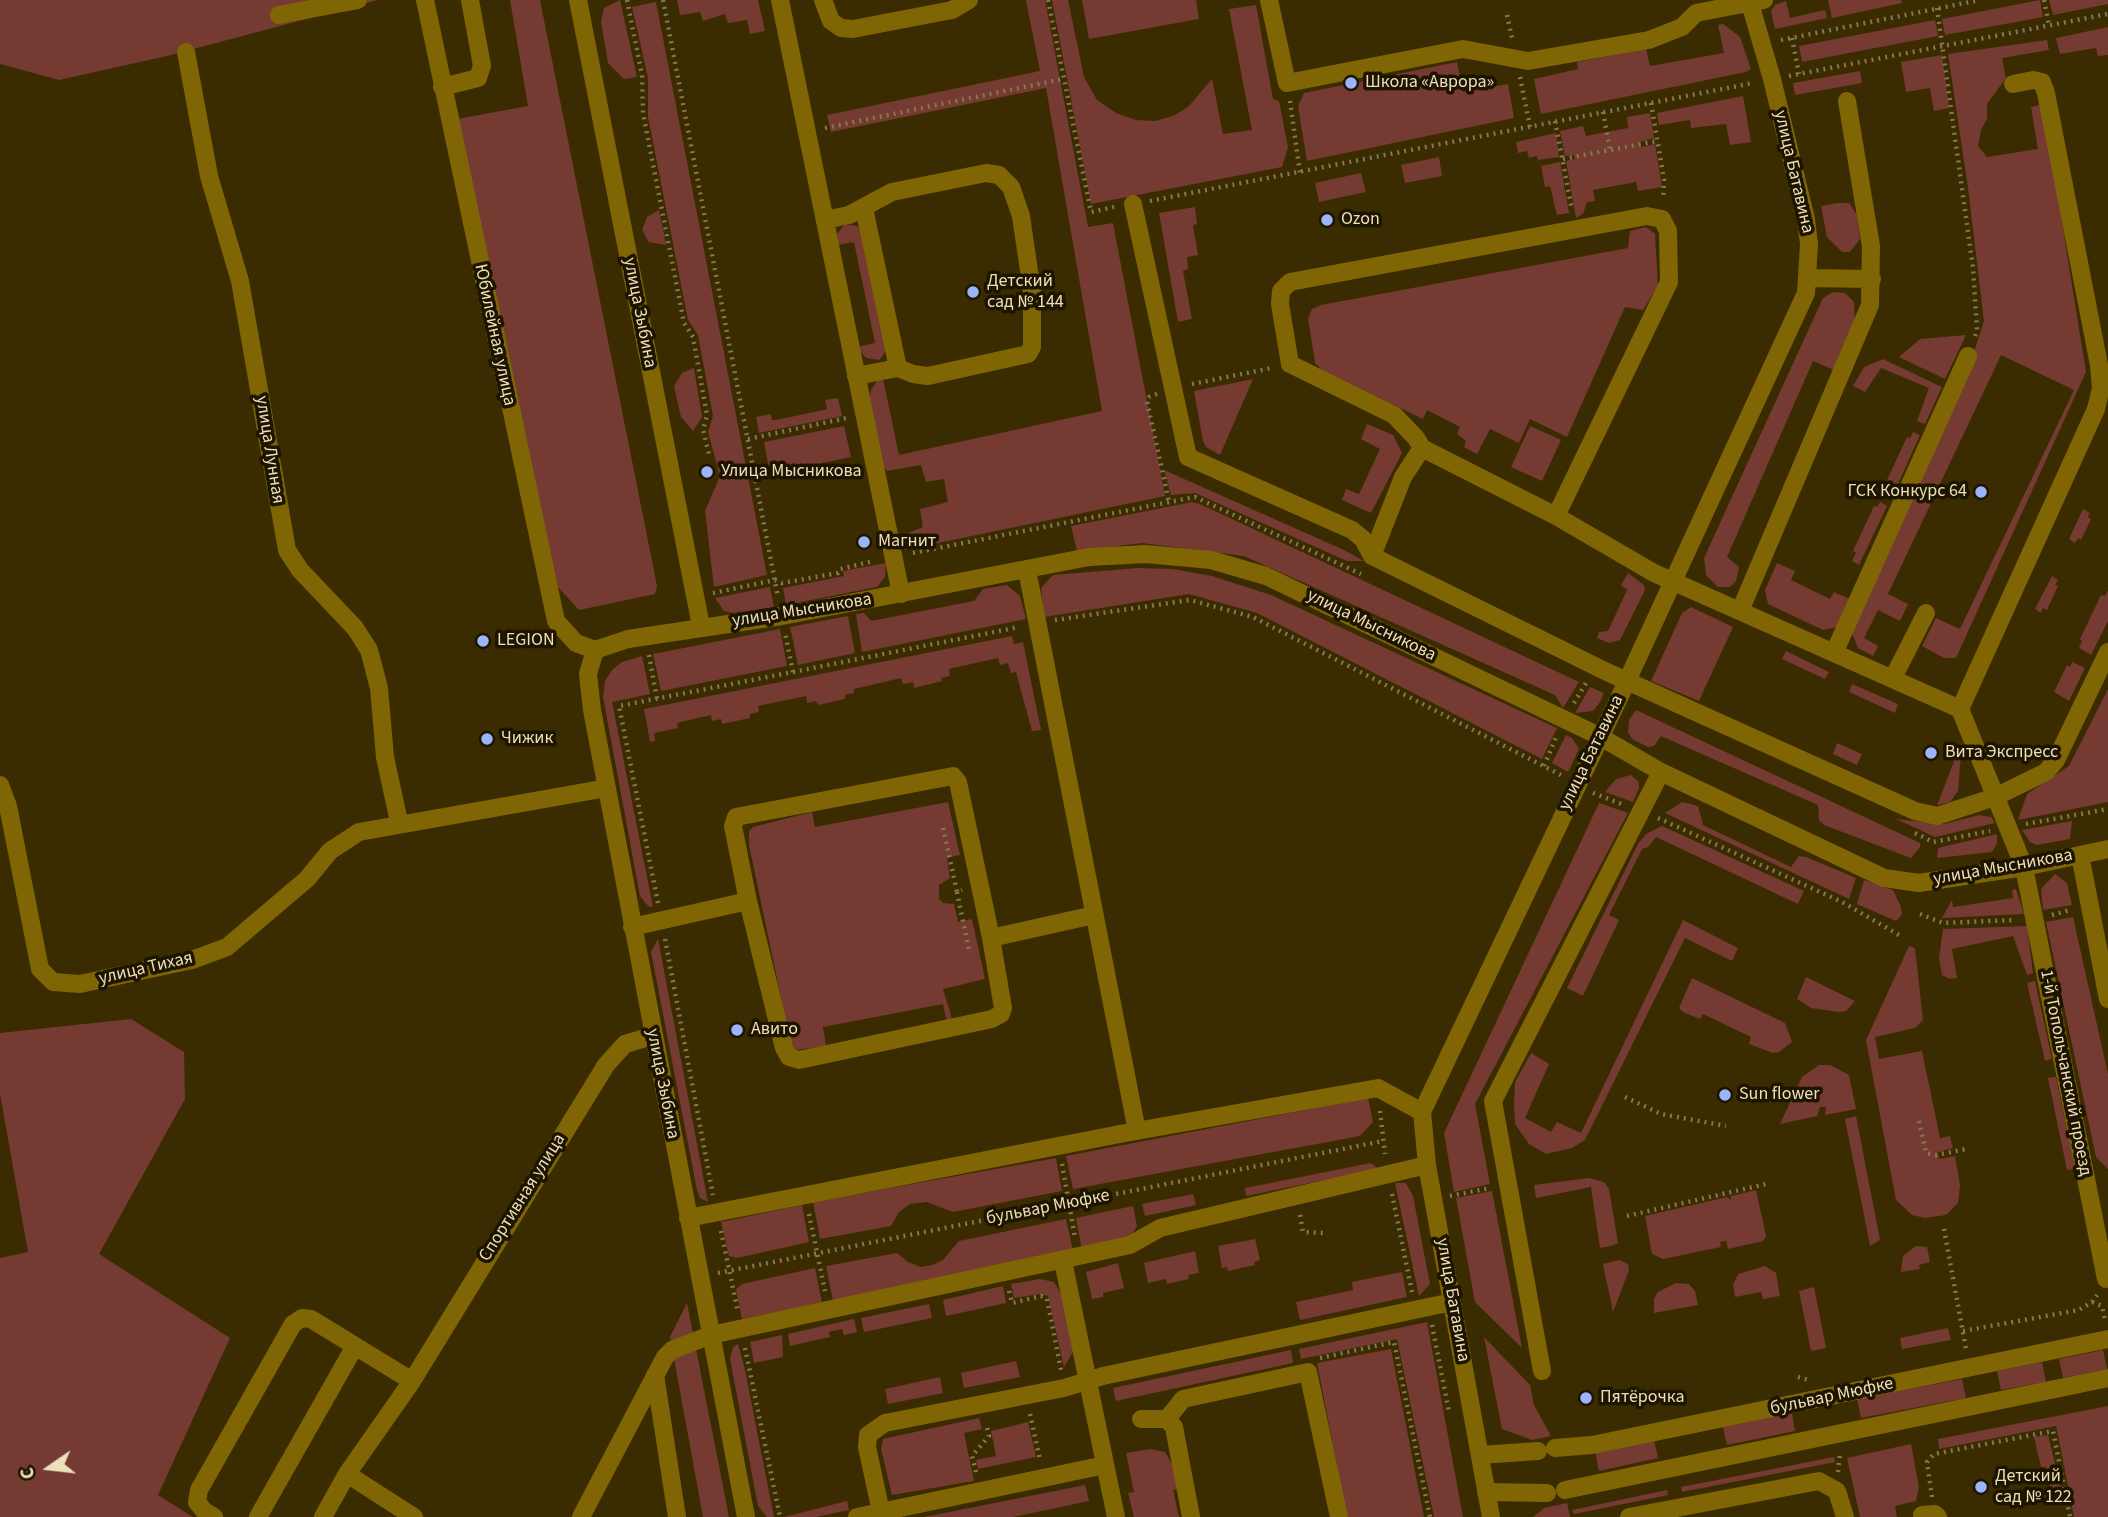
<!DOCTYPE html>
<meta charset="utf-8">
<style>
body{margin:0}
#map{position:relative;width:2108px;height:1517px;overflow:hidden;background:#3a2c00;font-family:"Source Sans 3",sans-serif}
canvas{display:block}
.north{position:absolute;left:14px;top:1433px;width:70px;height:70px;-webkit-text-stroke:5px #1e1500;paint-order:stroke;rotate:256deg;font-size:19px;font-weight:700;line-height:28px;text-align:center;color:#eddfb9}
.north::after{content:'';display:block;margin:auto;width:24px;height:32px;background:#eddfb9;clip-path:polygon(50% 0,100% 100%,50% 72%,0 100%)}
</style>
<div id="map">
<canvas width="2108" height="1517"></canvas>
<div class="north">С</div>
</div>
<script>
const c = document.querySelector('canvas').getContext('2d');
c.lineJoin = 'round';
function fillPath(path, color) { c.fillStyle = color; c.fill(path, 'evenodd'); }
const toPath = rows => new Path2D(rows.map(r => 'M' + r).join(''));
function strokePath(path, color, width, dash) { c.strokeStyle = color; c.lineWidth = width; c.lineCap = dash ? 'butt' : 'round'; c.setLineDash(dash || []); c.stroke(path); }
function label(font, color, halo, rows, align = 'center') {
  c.font = font + ' "Source Sans 3",sans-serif'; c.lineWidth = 7; c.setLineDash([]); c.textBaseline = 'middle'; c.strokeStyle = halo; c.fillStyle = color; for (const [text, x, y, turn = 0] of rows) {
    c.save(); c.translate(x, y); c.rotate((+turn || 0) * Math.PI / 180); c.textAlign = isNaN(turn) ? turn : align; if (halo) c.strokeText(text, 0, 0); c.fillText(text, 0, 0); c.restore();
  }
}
const green = toPath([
 [0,0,378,0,167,56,59,80,0,64],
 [510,0,540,0,657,586,655,594,579,610,556,585,457,119,528,106],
 [620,0,637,77,624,79,608,63,601,22,604,8],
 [677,0,758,0,765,31,750,34,747,20,728,23,725,14,703,21,700,12,680,15],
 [1026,0,1045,0,1088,227,1113,223,1165,496,904,550,906,534,923,527,920,509,948,502,944,479,926,482,921,465,887,471,883,466,869,402,871,390,877,381,883,379,899,455,1102,411,1046,88,831,132,827,115,1040,71],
 [1052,0,1068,0,1084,77,1097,100,1116,113,1136,120,1155,121,1173,116,1188,107,1212,79,1223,134,1252,130,1229,9,1256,5,1273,99,1279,101,1288,147,1282,167,1091,204],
 [1082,0,1196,0,1199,19,1089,39],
 [1828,0,1901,0,1902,3,1832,18],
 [2040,0,2043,17,1945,35,1942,19],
 [2049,0,2108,0,2108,4,2053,15],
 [1786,1,1790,18,1825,10,1827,18,1775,29,1771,11,1775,5],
 [656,2,767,575,714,587,705,511,720,476,708,432,713,416,698,335,688,320,648,117,648,78,632,7],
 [1935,20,1938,36,1802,62,1799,46],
 [1723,24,1740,37,1751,69,1746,72,1541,114,1534,79,1578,69,1577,62,1646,49,1650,66,1724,53,1718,25],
 [2108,27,2108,55,2098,56,2096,48,2060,54,2056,38],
 [2047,40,2049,50,2002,58,2006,78,1987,104,1987,119,1981,130,1978,146,1987,157,2038,149,2031,107,2043,104,2086,372,1956,658,1944,658,1922,646,1936,618,1960,629,2074,390,2001,355,1888,594,1908,604,1900,621,1878,610,1864,638,1878,646,1873,656,1858,648,1852,633,1964,383,1984,321,1968,188,1948,54],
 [1942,55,1949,108,1934,111,1930,88,1906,92,1901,62],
 [1457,62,1463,92,1508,84,1514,118,1307,161,1298,106,1304,93],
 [1860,71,1862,83,1795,95,1793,83],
 [1743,96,1751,142,1730,145,1726,124,1691,128,1690,120,1659,125,1657,113],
 [1650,113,1654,138,1640,142,1641,147,1655,144,1662,187,1638,191,1636,182,1593,190,1595,201,1587,202,1583,214,1576,218,1566,161,1575,159,1574,155,1565,156,1560,131,1583,126,1586,136,1628,128,1627,117],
 [1556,133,1559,157,1538,160,1537,156,1529,158,1527,151,1518,153,1516,142],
 [1439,157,1442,176,1405,183,1401,165],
 [1560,162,1569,213,1557,215,1550,186,1545,187,1541,166],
 [1361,173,1366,192,1319,202,1315,183],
 [1838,203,1849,203,1857,215,1860,239,1850,252,1842,252,1827,237,1821,206],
 [1195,207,1197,224,1193,225,1198,255,1187,257,1188,269,1183,271,1192,319,1178,322,1159,213],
 [659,210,666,245,649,242,642,230,647,217],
 [845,224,861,227,886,351,879,360,866,358,857,347,875,343,854,242,837,245,837,234],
 [1646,227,1655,234,1658,286,1643,310,1625,307,1567,437,1530,419,1519,443,1490,429,1477,454,1464,447,1466,441,1457,434,1460,427,1427,410,1423,419,1323,371,1315,363,1308,318,1312,309,1321,305,1628,248,1630,231],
 [1833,292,1845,293,1854,302,1855,322,1834,370,1813,361,1727,557,1739,567,1736,581,1730,587,1718,587,1706,575,1704,558,1823,298],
 [1966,335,1945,379,1899,357,1920,339],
 [1883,359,1942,387,1925,424,1917,421,1929,388,1881,368,1865,392,1853,386,1864,367],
 [694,368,702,417,693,431,681,417,674,386,682,373],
 [1253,379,1230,432,1220,455,1206,447,1203,441,1194,391],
 [838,398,842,416,759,433,756,417,771,414,772,420,776,420,824,410,827,409,825,400],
 [1367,424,1393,435,1402,453,1371,513,1342,500,1346,489,1359,494,1380,449,1361,439],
 [844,426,851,457,770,474,764,442],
 [1530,426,1561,440,1542,481,1511,467],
 [1913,432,1920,435,1893,495,1885,491,1890,481,1887,480,1907,437,1910,438],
 [1164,470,1344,550,1364,561,1347,561,1195,493,1171,495],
 [1192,502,1200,504,1579,682,1563,708,1555,695,1244,556,1142,543,1077,551,1071,526],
 [1880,502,1887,506,1859,565,1852,561,1856,553,1853,551,1874,506,1877,507],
 [2083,509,2090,513,2088,517,2091,519,2081,540,2078,538,2075,543,2069,539],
 [886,563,885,577,877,587,786,605,783,588,844,576,843,571],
 [1777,563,1795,571,1791,580,1830,599,1834,592,1850,599,1837,627,1823,630,1768,604,1765,590],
 [1138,568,1173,569,1212,576,1271,595,1557,728,1542,759,1257,613,1189,594,1044,617,1041,588,1053,575],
 [1628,573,1644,585,1645,590,1620,640,1609,643,1597,638,1599,632,1608,631,1627,590,1621,585],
 [2052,576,2058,580,2055,585,2058,586,2047,610,2043,608,2041,613,2035,609],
 [1007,585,1020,596,1026,619,862,652,856,614,864,613,871,621,974,601,983,589],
 [770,587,774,607,763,609,733,613,724,611,715,598],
 [2108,590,2108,621,2091,655,2079,648,2082,641,2080,639,2101,595,2105,596],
 [1691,607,1733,627,1699,701,1651,681,1682,613],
 [848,616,855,653,798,665,790,627],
 [780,629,787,666,661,691,653,654],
 [1012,636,1014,644,1023,642,1041,730,1032,731,1016,672,1011,673,1008,663,1000,665,998,658,949,669,950,676,941,678,942,681,914,688,913,682,903,684,901,678,854,689,854,693,845,695,845,699,818,705,816,701,807,703,806,696,758,706,759,712,750,714,750,718,722,724,721,719,712,721,711,715,677,723,678,728,654,733,655,741,650,742,644,709],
 [1786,651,1829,672,1825,679,1782,659],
 [642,656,650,694,612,702,653,907,648,906,640,896,603,697,605,681,612,670,622,662],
 [2072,662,2085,668,2069,701,2054,692,2067,665,2070,667],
 [1852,684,1898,704,1895,713,1849,692],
 [1590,687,1604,693,1600,702,1593,711,1575,713],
 [2108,689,2108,802,2018,820,2027,794,2069,766],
 [1636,710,1920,843,1920,847,1911,858,1824,825,1819,820,1818,805,1661,736,1654,746,1648,747,1632,739,1628,732,1629,720],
 [1566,735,1572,738,1579,749,1568,772,1552,763],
 [1962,741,1958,791,1950,802,1937,805],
 [1837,743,1862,754,1857,765,1833,754],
 [1631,775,1639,782,1639,788,1633,802,1605,792,1616,779],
 [948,802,960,855,947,858,950,878,939,885,939,899,943,903,954,904,958,922,972,919,985,979,943,989,952,1019,947,1023,943,1004,823,1027,826,1046,796,1050,791,1045,749,845,749,831,753,827,812,812,815,827],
 [1682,802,1698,806,1703,825,1791,867,1799,856,1806,857,1856,878,1849,899,1665,813],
 [1599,803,1628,813,1475,1104,1490,1184,1454,1192,1444,1133],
 [1979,815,1991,817,1995,823,1935,837,1896,819,1944,824],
 [2072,821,2070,839,2037,845,2030,842,2022,830],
 [1662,826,1804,891,1798,904,1656,837,1648,847,1642,849,1609,915,1619,920,1583,996,1567,988,1638,844,1646,834],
 [1997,834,1997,843,1992,852,1937,858,1938,848],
 [2055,874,2067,883,2072,905,2043,910,2041,889],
 [1864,880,1893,890,1901,907,1902,914,1896,921,1857,904],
 [2016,889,2024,914,1942,918,1952,900,1953,907,2013,898,2012,890],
 [2073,917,2108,1074,2108,1169,2096,1157,2046,922],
 [1683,920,1738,948,1732,961,1685,938,1585,1140,1572,1148,1546,1154,1529,1144,1515,1124,1514,1103,1515,1082,1531,1053,1549,1064,1525,1118,1551,1132,1557,1122,1581,1133],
 [2027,926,2033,973,2027,975,2013,936,1952,949,1957,978,1950,979,1942,975,1939,958,1943,929],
 [658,939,708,1202,700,1198,697,1190,651,952],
 [1909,946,1915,948,1923,1020,1915,1028,1875,1037,1879,1059,1922,1051,1940,1138,1950,1136,1953,1148,1938,1152,1939,1159,1955,1156,1960,1185,1958,1203,1946,1215,1925,1218,1912,1215,1896,1200,1866,1040],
 [1806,977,1855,1001,1846,1011,1839,1012,1811,1008,1797,999],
 [1692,978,1785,1023,1792,1042,1779,1052,1773,1053,1749,1044,1751,1037,1703,1014,1700,1019,1683,1012,1679,1008],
 [2035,981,2052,1059,2045,1061,2027,983],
 [131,1019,184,1052,185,1099,99,1254,230,1338,158,1495,193,1517,0,1517,0,1258,28,1252,0,1094,0,1033],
 [1819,1065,1830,1065,1849,1075,1856,1109,1825,1115,1826,1107,1820,1107,1817,1116,1780,1124,1802,1077],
 [2056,1077,2075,1169,2067,1170,2048,1078],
 [1368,1098,1373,1122,1360,1136,1073,1189,1066,1156],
 [1856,1116,1880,1240,1870,1246,1845,1119],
 [1056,1158,1062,1191,953,1212,927,1202,910,1204,899,1212,891,1226,820,1239,813,1202],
 [1371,1163,1378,1169,1246,1196,1245,1188],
 [1589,1178,1604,1182,1609,1189,1618,1243,1611,1246,1600,1248,1591,1187,1536,1198,1534,1185],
 [1395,1183,1406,1183,1413,1196,1430,1284,1419,1296],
 [1756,1190,1766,1236,1763,1241,1728,1249,1726,1241,1720,1242,1721,1247,1663,1259,1652,1254,1645,1216,1727,1197,1731,1200,1731,1196],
 [1492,1191,1522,1348,1475,1302,1456,1198],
 [1193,1194,1196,1205,1145,1216,1142,1204],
 [802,1205,809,1242,737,1258,729,1256,721,1222],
 [1133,1206,1137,1226,1131,1236,1082,1250,1076,1218],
 [1066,1219,1073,1251,833,1301,826,1266,897,1253,908,1262,921,1267,932,1265,943,1260,959,1241],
 [1255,1239,1260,1260,1254,1262,1255,1265,1228,1271,1227,1267,1222,1268,1218,1246],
 [1916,1246,1927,1247,1930,1262,1919,1265,1920,1269,1901,1272,1903,1256],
 [1195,1251,1199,1273,1188,1275,1189,1279,1167,1284,1166,1279,1148,1283,1144,1263],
 [1619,1260,1628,1264,1629,1270,1613,1312,1603,1264],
 [1118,1263,1124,1288,1103,1293,1103,1297,1092,1299,1086,1272],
 [1765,1266,1776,1273,1780,1296,1763,1299,1761,1292,1735,1297,1733,1285,1738,1274],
 [815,1268,822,1303,742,1319,736,1289,742,1284],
 [1402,1272,1407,1297,1300,1320,1296,1302,1353,1290,1352,1282],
 [1040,1279,1054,1282,1065,1301,1073,1352,1064,1367,1048,1296,1040,1294,1014,1298,1011,1284],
 [1676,1283,1689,1284,1695,1291,1698,1305,1654,1313,1654,1299,1658,1292],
 [1003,1286,1006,1303,946,1316,943,1300],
 [1814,1287,1826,1348,1811,1351,1799,1291],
 [687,1303,729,1517,703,1517,670,1337],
 [929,1304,932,1318,864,1332,861,1318],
 [854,1319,857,1332,844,1335,842,1329,829,1332,830,1337,790,1346,788,1334],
 [1427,1322,1463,1517,1434,1517,1397,1339,1301,1359,1299,1349],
 [1948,1328,1951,1340,1902,1349,1900,1338],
 [782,1335,783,1357,754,1363,750,1342],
 [1484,1337,1530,1385,1534,1405,1551,1436,1532,1440,1502,1429],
 [738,1344,745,1370,774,1517,767,1517,758,1506,730,1359,733,1347],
 [1391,1349,1424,1517,1347,1517,1317,1363],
 [1291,1350,1293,1363,1116,1401,1113,1388],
 [2103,1350,2107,1369,2063,1378,2059,1359],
 [1016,1361,1020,1377,964,1388,961,1373],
 [2042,1362,2046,1382,2001,1390,1997,1371],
 [940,1377,943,1393,888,1404,885,1389],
 [1962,1379,1966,1398,1861,1418,1857,1399],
 [2108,1406,2108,1517,2074,1517,2056,1426,1939,1449,1938,1439],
 [1792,1413,1795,1431,1727,1445,1723,1427],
 [979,1418,982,1429,964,1433,974,1481,892,1495,881,1449,883,1439],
 [1028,1422,1036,1457,978,1469,976,1460,996,1456,991,1431],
 [2048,1435,2064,1500,2046,1504,2043,1491,2051,1490,2046,1467,2041,1467,2034,1437],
 [1654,1439,1658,1458,1599,1471,1595,1452],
 [1911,1444,1919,1487,1916,1501,1895,1506,1897,1517,1860,1517,1847,1458],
 [1150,1449,1165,1452,1174,1467,1179,1489,1173,1490,1179,1517,1134,1517,1128,1493,1134,1492,1126,1453],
 [1834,1457,1835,1462,1682,1492,1681,1487],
 [1085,1485,1089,1501,1013,1517,924,1517],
 [1667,1490,1668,1495,1574,1514,1572,1510],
 [847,1501,849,1510,816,1517,784,1517],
 [1567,1503,1570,1517,1533,1517,1544,1508]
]);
const path = toPath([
 [627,0,642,75,643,113,684,323,693,337,707,415,703,430,709,454],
 [663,0,778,597],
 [1048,0,1091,212,1114,207],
 [2044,0,2049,25],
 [1937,8,1973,268,1977,330,1974,340],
 [1507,15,1512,38],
 [1792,38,1799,74],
 [1781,40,1980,0],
 [1789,76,2108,14],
 [1520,77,1530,127],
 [1290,101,1300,173],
 [1651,103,1664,180,1663,199],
 [1603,112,1610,150],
 [1555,121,1572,210],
 [825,128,1063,79],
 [1563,159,1657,141],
 [1150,201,1753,83],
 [1192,384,1272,368],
 [1157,394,1149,397,1147,401,1169,502],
 [748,439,847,418],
 [913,553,1195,497,1361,574],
 [713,593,775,580,782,583,838,573,840,569,874,561],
 [1055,620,1190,600,1253,617,1561,775],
 [649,655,657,699],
 [793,672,1019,627],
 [1574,703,1586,683],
 [1544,766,1557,735],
 [1593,793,1624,805],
 [1658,818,1842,902,1899,935],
 [2026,824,2108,809],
 [943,828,957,892,962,890],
 [1915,833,1933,842,1990,831],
 [957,892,969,950],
 [658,903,619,706,793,672,785,633],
 [1920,914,1943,923,2015,920],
 [2052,915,2070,910],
 [665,939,713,1195],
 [1625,1097,1661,1114,1726,1126],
 [1380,1111,1385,1154],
 [1919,1121,1926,1153,1936,1155,1966,1149],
 [1062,1164,1075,1238],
 [1392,1194,1412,1292],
 [1450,1196,1490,1188],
 [809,1214,825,1291],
 [1300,1215,1303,1232,1324,1233],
 [1627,1216,1766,1184],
 [1944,1229,1966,1349],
 [721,1231,738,1312],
 [718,1273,1383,1141],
 [1009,1291,1012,1303,1041,1296,1047,1299,1061,1370],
 [2092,1302,2102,1306,2105,1320],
 [1432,1325,1449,1412],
 [1963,1331,2079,1310,2092,1302,2097,1295],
 [745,1348,780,1517],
 [1320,1358,1394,1342,1430,1517],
 [1798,1377,1809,1380],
 [1030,1414,1040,1460],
 [976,1472,972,1456,989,1436,987,1427],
 [1838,1472,1840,1453],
 [1932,1497,1927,1462,1934,1454,2053,1431,2070,1517]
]);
const minor = toPath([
 [425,0,556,621,576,643,595,650],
 [578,0,701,626],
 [780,0,901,594],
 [823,0,831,21,841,28,853,29,952,10,969,0],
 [1269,0,1287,83,1463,49,1528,61,1649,40,1682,27,1696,13,1764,0],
 [279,15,358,0],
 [186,52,209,176,240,281,287,550,300,570,355,628,369,650,379,688,385,757,399,822],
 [442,87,478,78,482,66,470,0],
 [1133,204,1188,457,1352,530,1363,539,1372,556,1607,672,1915,811,1937,816,1995,797,2046,772,2056,760,2108,652],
 [864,208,898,368],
 [825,220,849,215,892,192,986,173,999,175,1011,187,1021,216,1032,291,1032,347,1028,354,928,376,913,374,898,368,856,376],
 [1808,278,1872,279],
 [1422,448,1416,438,1394,415,1290,364,1280,304,1281,291,1290,282,1647,216,1662,219,1668,231,1669,282,1556,516],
 [1372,556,1403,477,1422,448,1556,516,1654,573,1960,709,2024,867,2106,1279],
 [1027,570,1137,1131],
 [1740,611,1870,305,1871,246,1847,101],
 [595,650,628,639,782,616,1089,557,1146,554,1211,560,1266,576,1599,736,1661,772,1884,878,1919,883,2024,867,2108,849],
 [595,650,588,674,592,710,746,1517],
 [1834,653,1968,356],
 [1893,678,1926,613],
 [1960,709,2096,409,2101,388,2099,365,2046,93,2042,82,2033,80,2013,84],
 [0,785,8,806,40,969,53,982,80,984,192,960,227,947,307,879,330,851,359,832,607,788],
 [2080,855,2108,999],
 [748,901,733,826,736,817,953,776,958,782,991,938],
 [632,927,748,901,784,1048,789,1057,799,1060,992,1019,1001,1014,1003,1008,991,938,1094,915],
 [688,1218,1125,1133,1378,1088,1422,1112],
 [1063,1261,1116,1517],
 [1542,1371,1493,1101,1661,772],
 [655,1375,677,1517],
 [1141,1419,1167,1419,1174,1427,1191,1517],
 [1167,1419,1183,1399,1308,1372,1339,1517],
 [1555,1448,1592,1445,2108,1339],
 [1480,1455,1538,1451],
 [347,1474,414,1517],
 [1565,1490,2108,1378],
 [1486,1492,1547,1493],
 [881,1512,867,1447,868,1435,885,1423,1064,1388,1103,1376,1452,1302],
 [1922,1515,1935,1514,1938,1517],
 [214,1517,204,1511,197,1502,199,1490,293,1324,302,1318,311,1319,412,1381],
 [258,1517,355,1346],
 [323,1517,347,1474,412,1381,606,1065,625,1044,652,1036],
 [581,1517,665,1357,672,1350,711,1335,1130,1245,1160,1228,1427,1165],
 [857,1517,1105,1465],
 [1491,1517,1427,1165,1422,1112,1621,694,1806,293,1809,244,1806,219,1772,79,1749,0],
 [1629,1517,1819,1481,1837,1491,1845,1517]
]);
const markers = [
 [1351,83,7,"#9db4fd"],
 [1327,220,7,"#9db4fd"],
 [973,292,7,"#9db4fd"],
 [707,472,7,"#9db4fd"],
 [1981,492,7,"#9db4fd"],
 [864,542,7,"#9db4fd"],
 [483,641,7,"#9db4fd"],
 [487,739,7,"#9db4fd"],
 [1931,753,7,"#9db4fd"],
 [737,1030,7,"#9db4fd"],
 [1725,1095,7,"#9db4fd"],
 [1586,1398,7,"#9db4fd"],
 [1981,1487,7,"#9db4fd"]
];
const poiNames = [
 ["Школа «Аврора»",1365,83],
 ["Ozon",1341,220],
 ["Детский",987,282],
 ["сад № 144",987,303],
 ["Улица Мысникова",721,472],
 ["ГСК Конкурс 64",1967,492,"right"],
 ["Магнит",878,542],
 ["LEGION",497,641],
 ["Чижик",501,739],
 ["Вита Экспресс",1945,753],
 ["Авито",751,1030],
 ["Sun flower",1739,1095],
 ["Пятёрочка",1600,1398],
 ["Детский",1995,1477],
 ["сад № 122",1995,1498]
];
const streetNames = [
 ["улица Батавина",1793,172,77],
 ["улица Зыбина",639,313,79],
 ["Юбилейная улица",494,335,78],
 ["улица Лунная",269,450,81],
 ["улица Мысникова",802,611,-9],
 ["улица Мысникова",1371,626,26],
 ["улица Батавина",1592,753,-64],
 ["улица Мысникова",2003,868,-10],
 ["улица Тихая",146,969,-13],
 ["1-й Топольчанский проезд",2065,1073,79],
 ["улица Зыбина",662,1084,79],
 ["Спортивная улица",523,1198,-58],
 ["бульвар Мюфке",1048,1208,-11],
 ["улица Батавина",1452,1300,80],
 ["бульвар Мюфке",1832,1397,-12]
];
fillPath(green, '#753a31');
strokePath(path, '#85774e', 4.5, [2, 5]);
strokePath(minor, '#806505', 18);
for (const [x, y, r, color] of markers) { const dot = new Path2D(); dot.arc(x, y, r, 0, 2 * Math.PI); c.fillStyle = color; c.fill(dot); strokePath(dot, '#1e1500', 2.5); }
label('18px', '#eddfb9', '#1e1500', poiNames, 'left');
label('18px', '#eddfb9', '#1e1500', streetNames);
</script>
